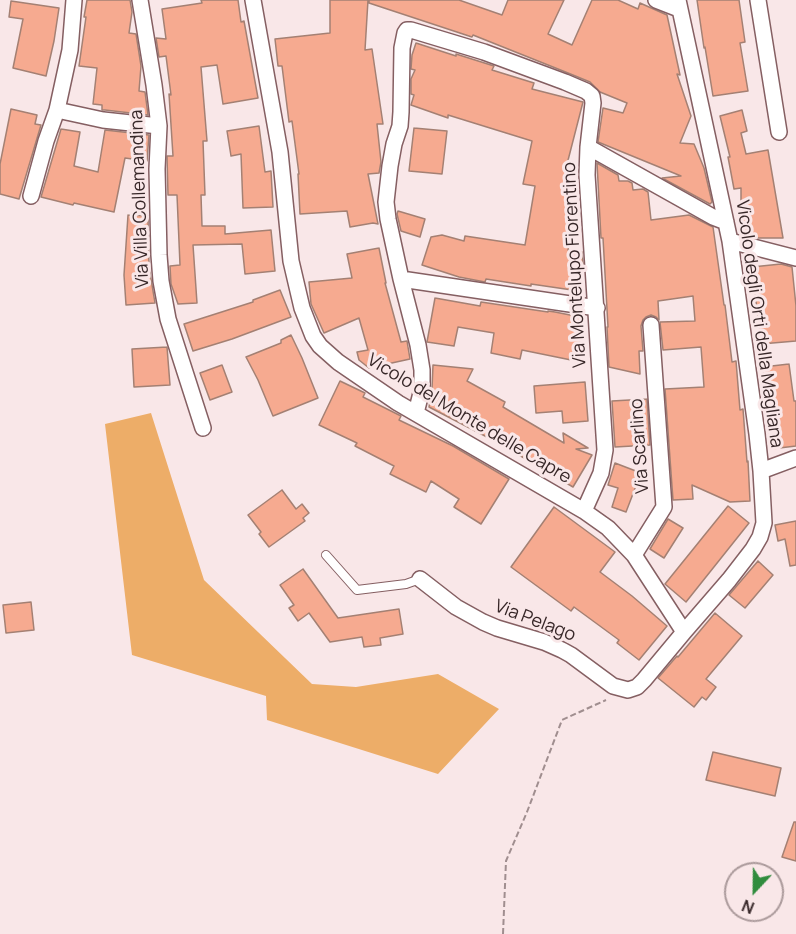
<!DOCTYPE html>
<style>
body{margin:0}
#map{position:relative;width:796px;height:934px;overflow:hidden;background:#f9e7e8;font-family:Manrope,sans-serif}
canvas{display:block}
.north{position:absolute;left:724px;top:862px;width:60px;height:60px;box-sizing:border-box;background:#f9e7e8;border:2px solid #ab9a9b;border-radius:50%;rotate:202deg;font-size:16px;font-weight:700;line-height:24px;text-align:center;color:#372728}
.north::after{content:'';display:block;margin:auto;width:21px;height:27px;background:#308c3d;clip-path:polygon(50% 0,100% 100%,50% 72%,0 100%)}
</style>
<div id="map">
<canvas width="796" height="934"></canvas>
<div class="north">N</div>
</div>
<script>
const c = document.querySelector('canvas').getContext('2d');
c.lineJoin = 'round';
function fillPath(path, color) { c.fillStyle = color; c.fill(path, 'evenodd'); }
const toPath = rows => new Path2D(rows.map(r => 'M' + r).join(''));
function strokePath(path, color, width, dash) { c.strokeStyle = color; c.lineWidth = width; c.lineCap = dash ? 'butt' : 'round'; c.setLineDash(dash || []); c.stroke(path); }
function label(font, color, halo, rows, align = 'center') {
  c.font = font + ' Manrope,sans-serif'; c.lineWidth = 6; c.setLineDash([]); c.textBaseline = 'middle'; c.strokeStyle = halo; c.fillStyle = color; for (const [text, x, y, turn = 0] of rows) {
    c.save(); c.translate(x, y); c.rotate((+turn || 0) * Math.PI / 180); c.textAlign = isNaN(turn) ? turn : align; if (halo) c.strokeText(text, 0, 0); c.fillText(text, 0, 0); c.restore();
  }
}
const green = toPath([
 [151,413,204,580,312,684,356,687,438,674,499,709,438,774,267,720,266,696,132,655,105,424]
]);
const building = toPath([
 [87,0,130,0,132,12,129,33,136,34,141,66,139,91,145,92,148,115,105,110,102,110,102,105,93,104,97,68,79,66,86,17,84,17,87,0],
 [201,0,238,0,241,22,244,21,258,98,223,104,217,65,201,67,207,141,203,141,205,195,201,195,202,226,225,226,225,234,271,230,275,271,245,274,242,244,193,245,197,303,178,304,171,284,170,266,180,265,177,195,168,195,167,156,173,156,169,94,171,95,166,56,159,57,156,38,166,39,162,9,202,3,201,0],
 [330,0,368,0,365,50,372,49,383,124,377,124,381,162,379,173,368,174,378,224,373,223,350,227,347,211,300,214,298,174,299,174,292,121,289,122,282,66,278,66,275,39,330,33,330,0],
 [369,0,459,0,502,15,508,0,564,0,548,34,572,45,592,0,618,0,638,9,640,3,667,15,680,75,677,74,691,116,680,143,694,144,704,168,712,202,710,204,662,178,681,176,598,142,603,108,623,113,627,103,600,92,590,82,568,73,473,35,472,37,369,3,369,0],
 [697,0,739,0,745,42,740,43,748,91,713,96,705,47,704,48,697,0],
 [11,1,59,8,54,41,46,76,13,68,23,19,9,17,11,1],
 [416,43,456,56,456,54,494,66,492,70,534,83,532,89,583,102,565,172,572,175,566,207,575,209,568,250,582,252,583,263,579,291,531,284,531,286,486,279,485,282,459,277,422,265,431,237,442,235,464,241,465,236,525,245,535,186,523,184,532,141,448,115,448,118,411,105,414,95,411,94,411,79,415,70,411,69,412,55,416,43],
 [11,109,37,115,35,124,41,125,19,199,0,194,0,164,11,109],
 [742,110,747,131,741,133,746,154,768,150,783,238,758,238,741,234,741,188,734,189,728,157,730,157,720,116,742,110],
 [259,126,265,172,271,171,273,207,243,208,241,154,231,156,227,131,259,126],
 [414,128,447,131,442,174,409,171,414,128],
 [61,129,80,132,74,166,98,172,105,130,149,135,147,161,125,158,114,212,74,203,73,205,41,197,61,129],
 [597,163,618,175,619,181,628,181,632,183,633,190,643,189,648,192,651,220,689,215,713,227,724,305,725,305,732,362,736,361,740,410,743,409,747,462,748,461,750,501,730,502,692,485,693,499,673,500,665,389,704,387,701,347,663,350,660,322,695,321,693,296,658,301,659,320,656,317,651,315,646,317,643,320,641,326,643,351,639,351,640,374,609,367,607,327,608,327,603,238,601,238,597,163],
 [398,211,425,219,420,237,401,231,397,214,398,211],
 [128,215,148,216,149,267,155,303,126,305,124,275,128,215],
 [379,248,386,283,385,283,401,342,407,341,410,359,369,368,359,360,357,352,368,350,359,318,324,333,311,304,309,282,352,278,347,254,379,248],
 [781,264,792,267,796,306,796,341,761,344,752,267,781,264],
 [280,290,291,317,232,339,193,351,184,324,253,302,253,300,280,290],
 [435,298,480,306,481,302,548,312,548,311,555,312,585,318,576,361,522,350,520,359,491,353,494,333,458,327,454,346,427,342,435,298],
 [291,335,302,358,318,398,273,416,258,380,246,357,281,343,281,340,291,335],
 [167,347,170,385,134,387,132,349,167,347],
 [789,364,794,401,796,401,796,446,771,449,765,404,767,404,763,367,789,364],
 [222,365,232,392,210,400,200,373,222,365],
 [433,365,473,369,467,381,505,402,503,407,564,443,563,433,588,448,576,449,592,455,573,487,487,436,487,437,429,407,432,389,433,365],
 [340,381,365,393,363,397,401,416,399,420,453,446,509,479,481,524,454,507,459,499,431,481,426,492,390,474,394,466,355,446,357,443,319,425,340,381],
 [585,382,588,421,563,423,562,411,536,413,534,386,585,382],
 [647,399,650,445,615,447,612,401,647,399],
 [615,463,641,473,626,512,612,507,618,488,608,485,615,463],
 [282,490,296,509,302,504,309,513,303,518,305,521,269,547,259,534,261,532,248,515,282,490],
 [728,506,749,523,686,602,665,584,728,506],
 [554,507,615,552,600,572,632,596,667,626,639,660,617,643,619,640,574,607,571,611,511,567,554,507],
 [668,519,683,528,664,558,650,549,668,519],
 [796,521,796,565,790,566,785,539,778,541,775,525,796,521],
 [758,561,773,575,745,608,729,595,758,561],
 [303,569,338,618,399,609,403,634,380,638,381,645,364,647,362,637,330,642,309,613,298,621,289,608,294,605,280,585,303,569],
 [31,602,34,630,6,633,3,605,31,602],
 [715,613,742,636,706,679,716,687,706,700,702,697,694,707,658,678,677,656,678,657,715,613],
 [713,752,781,768,775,796,706,780,713,752],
 [794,822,796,822,796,861,782,857,794,822]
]);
const path = toPath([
 [503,934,506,861,527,812,562,720,606,700]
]);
const lane = toPath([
 [326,555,357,590,406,584,420,579]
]);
const street = toPath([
 [140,0,154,85,159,126,157,169,159,255,161,281,168,319,203,428],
 [253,0,280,152,291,261,302,308,313,336,320,346,338,362,398,403,584,511,608,528,634,555,684,632],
 [656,0,679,9],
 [758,0,779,132],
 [57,110,103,120,159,126],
 [588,147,713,217,726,222],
 [31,196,46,141,57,110,70,50,74,0],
 [730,241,796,258],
 [401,279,597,308],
 [416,413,422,389,422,370,418,345,401,279,388,219,386,202,390,166,394,144,400,126,401,112,402,48,405,33,407,30,411,30,484,52,565,82,586,91,592,96,593,103,588,147,587,175,605,450,601,473,584,511],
 [761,471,796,458],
 [634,555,664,507,651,325],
 [420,579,456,607,483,622,497,628,544,642,562,650,571,655,613,686,628,690,637,687,644,680,684,632,729,580,753,549,760,537,764,523,761,471,757,434,730,241,678,0]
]);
const streetNames = [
 ["Via Villa Collemandina",140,199,-92],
 ["Via Montelupo Fiorentino",575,265,-93],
 ["Vicolo degli Orti della Magliana",759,324,82],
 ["Vicolo del Monte delle Capre",469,419,31],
 ["Via Scarlino",640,446,-94],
 ["Via Pelago",535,621,21]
];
fillPath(green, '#edad68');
fillPath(building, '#f6aa90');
strokePath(building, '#a48073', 1.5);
strokePath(lane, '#855f62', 10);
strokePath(street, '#855f62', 18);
strokePath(path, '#a08e8f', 2, [6, 3]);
strokePath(lane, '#fff', 8);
strokePath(street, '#fff', 15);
label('18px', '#372728', '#f9e7e8', streetNames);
</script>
